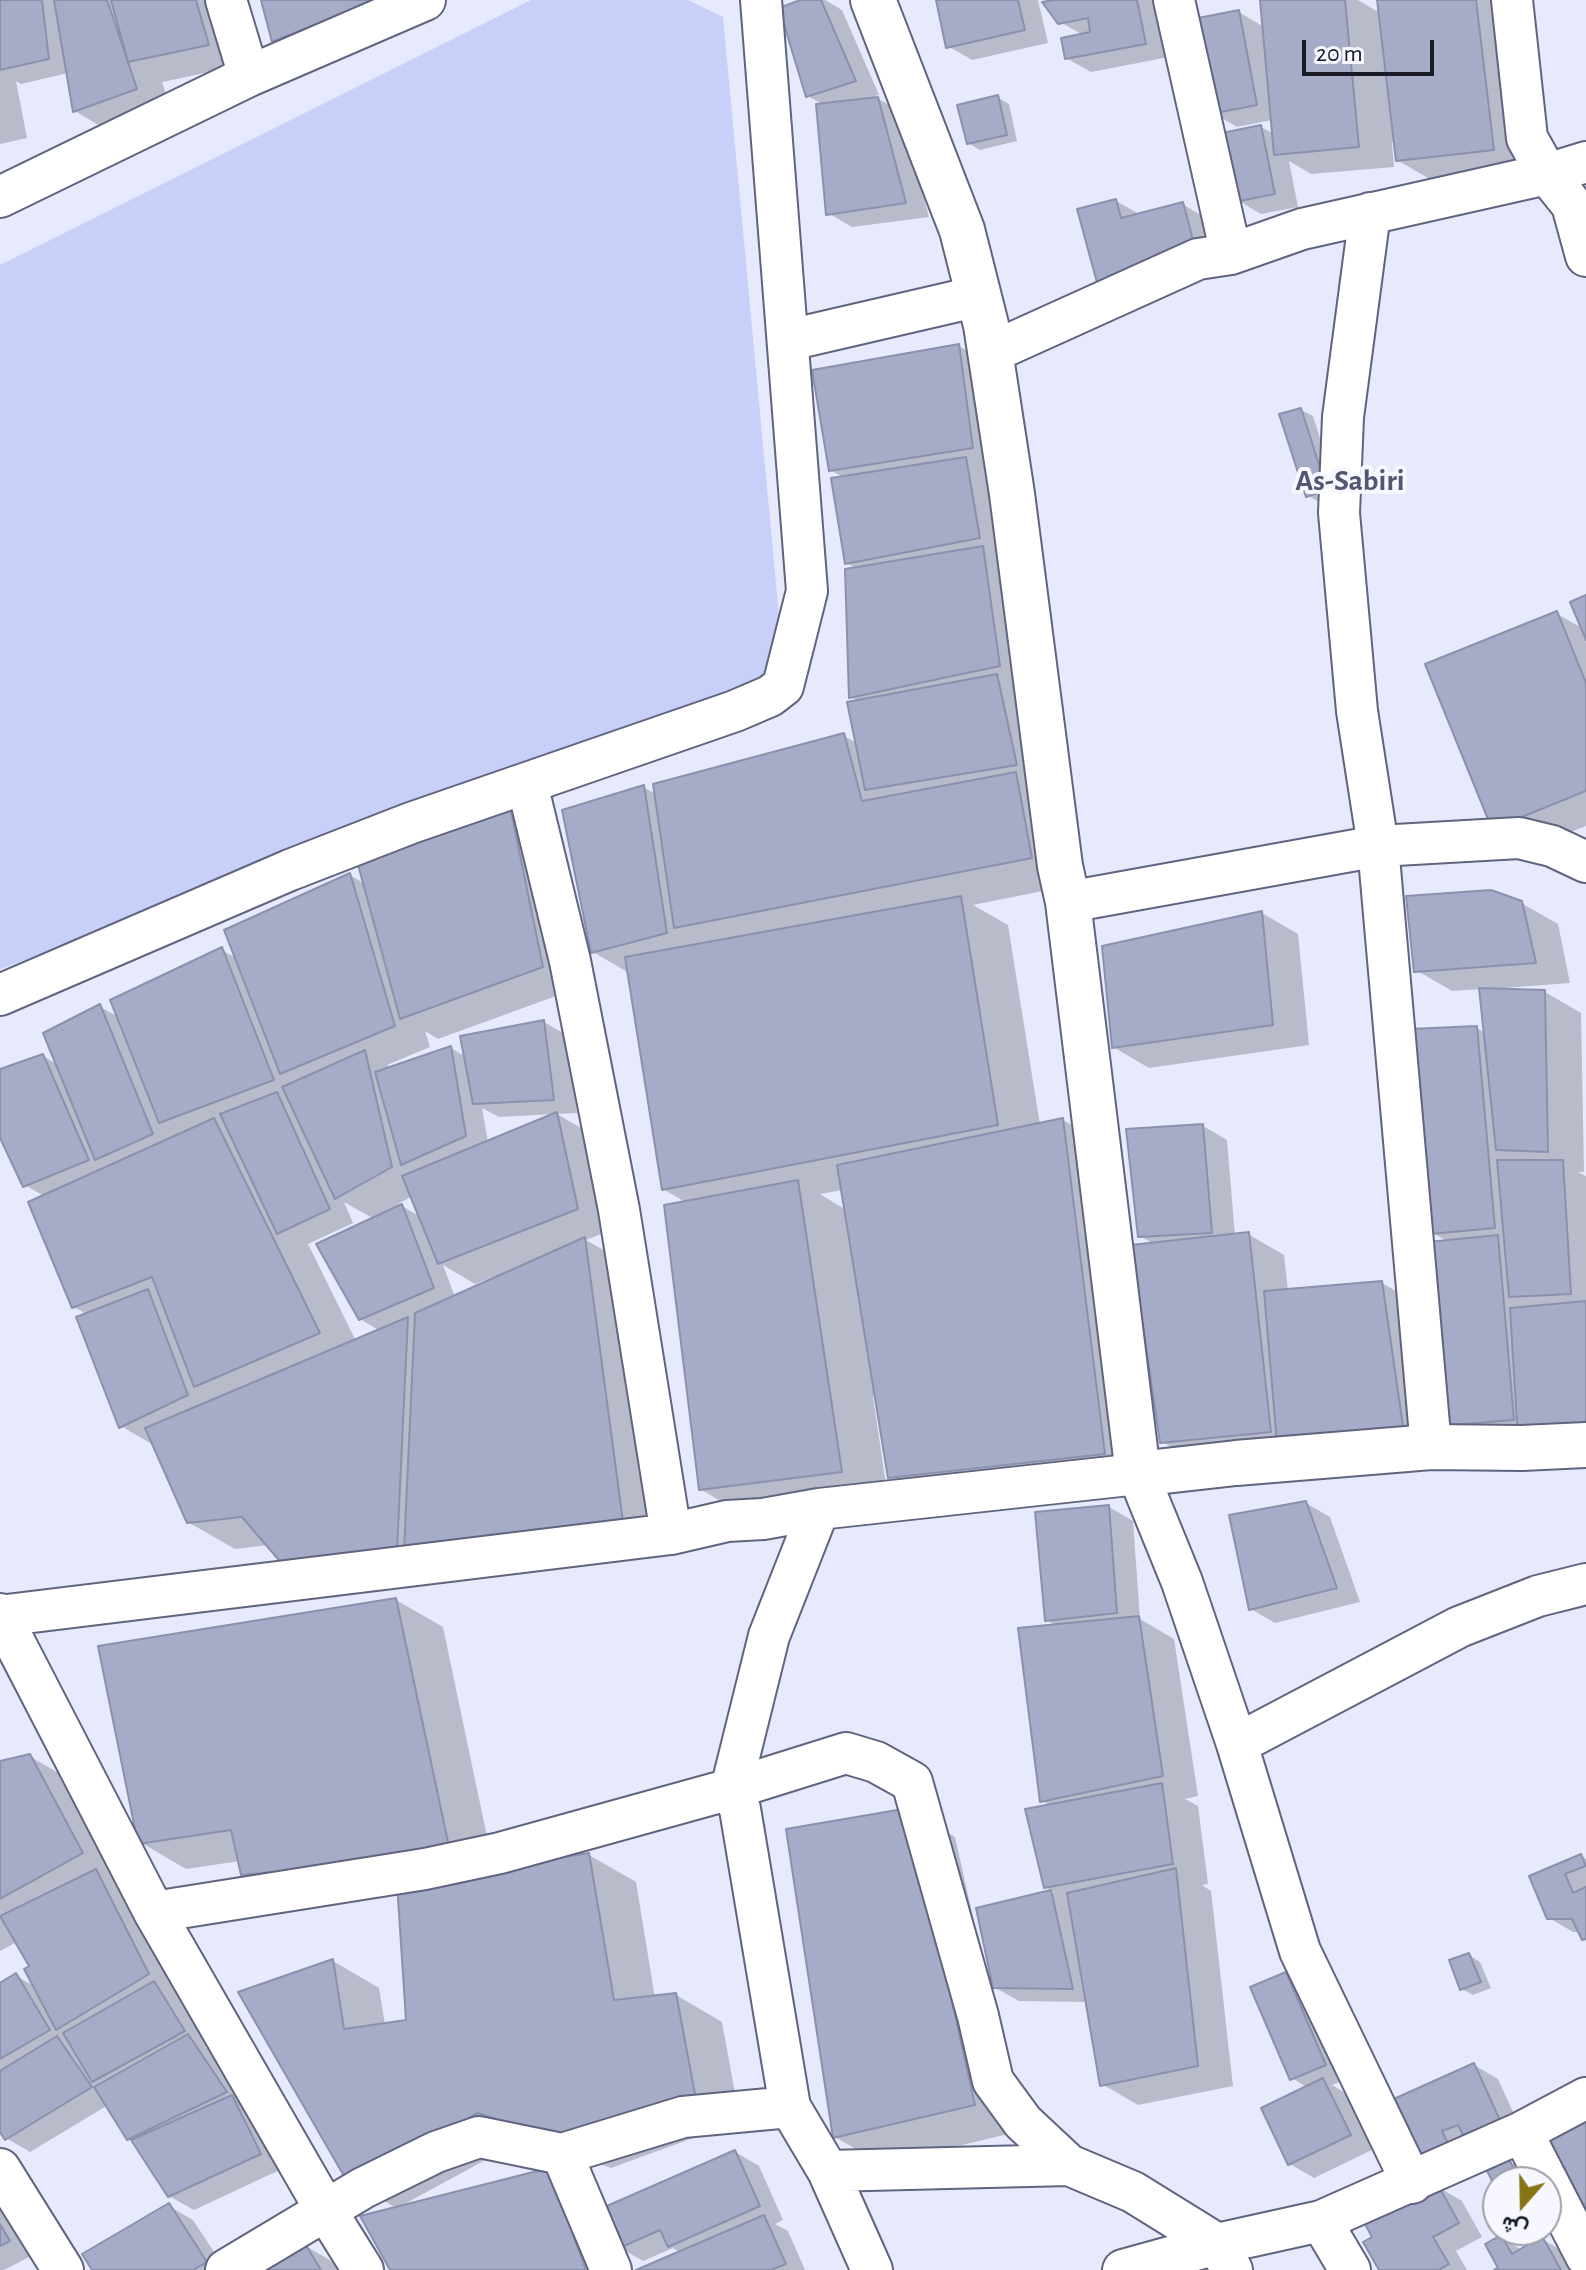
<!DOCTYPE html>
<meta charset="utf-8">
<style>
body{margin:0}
#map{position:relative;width:1586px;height:2270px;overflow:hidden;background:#e7eafd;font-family:"Alegreya Sans",Vazirmatn,sans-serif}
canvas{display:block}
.north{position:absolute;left:1482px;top:2166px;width:80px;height:80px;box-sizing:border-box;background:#f7f8ff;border:2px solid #9e9fa8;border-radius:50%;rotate:200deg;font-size:22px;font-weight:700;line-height:32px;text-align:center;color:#181a25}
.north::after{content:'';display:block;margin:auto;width:28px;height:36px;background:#877417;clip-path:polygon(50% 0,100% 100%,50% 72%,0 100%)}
.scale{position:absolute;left:1302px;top:40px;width:132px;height:36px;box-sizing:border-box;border:4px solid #181a25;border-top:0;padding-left:10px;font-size:24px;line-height:28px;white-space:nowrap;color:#181a25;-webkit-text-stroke:6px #f7f8ff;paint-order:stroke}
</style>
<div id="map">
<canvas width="1586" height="2270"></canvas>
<div class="north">ش</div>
<div class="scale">20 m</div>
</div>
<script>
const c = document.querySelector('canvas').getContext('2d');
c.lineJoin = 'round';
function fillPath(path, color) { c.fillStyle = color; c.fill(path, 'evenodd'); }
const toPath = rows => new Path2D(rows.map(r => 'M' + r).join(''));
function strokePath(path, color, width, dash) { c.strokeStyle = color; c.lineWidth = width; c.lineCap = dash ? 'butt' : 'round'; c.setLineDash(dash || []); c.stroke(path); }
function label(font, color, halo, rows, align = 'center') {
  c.font = font + ' "Alegreya Sans",sans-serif'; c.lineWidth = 8; c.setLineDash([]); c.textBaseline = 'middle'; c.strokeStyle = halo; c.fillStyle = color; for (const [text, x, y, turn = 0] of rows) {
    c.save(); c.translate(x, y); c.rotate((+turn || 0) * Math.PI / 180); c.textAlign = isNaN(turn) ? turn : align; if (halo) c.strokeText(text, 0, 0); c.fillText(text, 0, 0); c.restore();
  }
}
const green = toPath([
 [531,0,688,0,723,17,785,680,0,969,0,265]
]);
const shadow = toPath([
 [0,0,225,0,243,65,162,82,171,109,110,132,75,111,68,73,21,84,16,81,27,138,0,144],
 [263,0,448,0,310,62,274,41],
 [806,0,825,0,842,10,879,95,874,96,902,113,929,217,852,227,828,213,824,105,808,96],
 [938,0,1038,0,1048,43,972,60,948,46],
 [1064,0,1157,0,1169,57,1091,72,1066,58,1083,35,1060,22],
 [1262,0,1358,0,1380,13,1379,0,1506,0,1529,169,1433,181,1397,160,1395,143,1392,143,1394,167,1311,174,1289,161,1298,207,1261,214,1237,200,1261,127,1274,134,1272,120,1237,127,1213,113,1239,12,1264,27],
 [997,97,1009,104,1017,141,980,150,968,143],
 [1116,201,1141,215,1182,204,1206,218,1221,273,1124,298],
 [959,346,994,367,1078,884,973,905,1008,925,1040,1125,1063,1120,1109,1147,1151,1480,936,1504,890,1477,877,1396,873,1397,888,1498,747,1516,700,1489,687,1203,663,1189,629,973,593,952,643,787,656,794,844,736,858,744,859,702,851,697,857,569,847,563,845,478,830,470],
 [843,1190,846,1210,820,1194],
 [1301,410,1313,416,1338,496,1319,502,1307,495],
 [1586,597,1586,826,1529,848,1427,665,1557,614,1584,629],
 [509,808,545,829,578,988,438,1039,425,1031,430,1047,387,1065,393,1068,451,1048,466,1057,544,1022,568,1036,577,1113,557,1114,593,1135,613,1229,586,1240,631,1266,669,1548,332,1592,269,1545,235,1549,188,1522,155,1446,121,1426,88,1315,74,1307,44,1196,25,1185,0,1134,0,1071,43,1056,58,1065,100,1007,119,1017,222,950,236,958,350,875,365,884],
 [482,1108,499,1117,555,1114,488,1142],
 [412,1196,421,1217,398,1204],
 [344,1202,374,1219,360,1319,380,1331,356,1341,308,1244,353,1223],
 [443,1265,475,1284,493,1277,494,1280,455,1297],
 [1521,903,1558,924,1570,983,1504,988,1504,991,1545,992,1581,1013,1584,1172,1578,1172,1586,1176,1586,1457,1441,1425,1448,1242,1432,1232,1476,1028,1486,1033,1481,989,1452,991,1416,970],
 [1262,913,1298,934,1309,1045,1149,1068,1113,1047],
 [1203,1126,1227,1140,1235,1236,1248,1234,1284,1255,1288,1291,1382,1283,1418,1304,1440,1460,1197,1462,1161,1441,1154,1244,1140,1236],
 [1306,1503,1330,1517,1360,1602,1275,1623,1251,1609],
 [1109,1507,1133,1521,1140,1619,1174,1639,1198,1796,1185,1799,1198,1806,1208,1884,1202,1885,1211,1891,1233,2086,1138,2105,1102,2084,1088,2002,1019,2001,994,1987,978,1910,1054,1892,1046,1887,1051,1806,1042,1801,1057,1626,1046,1620],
 [396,1600,443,1627,494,1870,589,1855,636,1882,655,1998,676,1995,722,2022,740,2121,611,2168,526,2138,399,2207,601,2211,735,2152,759,2166,783,2220,775,2224,788,2231,805,2270,641,2270,681,2253,673,2248,643,2261,619,2247,622,2270,393,2270,398,2209,350,2181,333,1961,379,1988,385,2025,408,2022,400,1890,289,1901,243,1874,240,1861,186,1869,140,1842],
 [29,1756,76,1783,184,1995,178,1998,208,2045,205,2047,212,2051,284,2168,194,2210,169,2196,108,2105,30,2152,6,2138,0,2129,0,1985,16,1976,36,1987,32,1967,17,1942,0,1951,0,1763],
 [908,1810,955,1837,1021,2131,882,2164,835,2137],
 [1581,1856,1586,1859,1586,1941,1580,1932,1573,1932,1549,1918,1531,1877],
 [1469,1955,1480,1962,1491,1988,1473,1995,1462,1989],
 [1285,1974,1310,1988,1349,2078,1332,2085,1347,2094,1374,2149,1314,2178,1290,2164,1308,2088,1292,2078],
 [1474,2065,1498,2079,1527,2143,1419,2169],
 [1509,2162,1521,2168,1528,2182,1498,2182,1498,2187,1490,2172],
 [1438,2187,1462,2201,1482,2237,1456,2251,1467,2270,1381,2270],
 [0,2201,33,2255,4,2270,0,2270],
 [169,2206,193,2220,226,2270,94,2270],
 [1501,2238,1522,2250,1542,2239,1566,2253,1576,2270,1498,2270,1501,2268],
 [304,2245,340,2266,343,2270,264,2270]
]);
const building = toPath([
 [0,0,42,0,49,59,0,70,0,0],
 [54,0,107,0,137,89,73,112,54,0],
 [111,0,196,0,209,45,128,62,111,0],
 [261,0,374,0,374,1,272,42,261,0],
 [800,0,821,0,856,81,806,97,779,8,800,0],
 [936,0,1018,0,1025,30,946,48,936,0],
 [1053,0,1137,0,1146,44,1065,59,1061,38,1090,32,1088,18,1058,24,1042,2,1053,0],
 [1260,0,1345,0,1359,147,1274,155,1260,0],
 [1377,0,1476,0,1494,150,1396,161,1377,0],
 [1239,10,1257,105,1211,114,1193,19,1239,10],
 [998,95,1007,135,967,144,957,105,998,95],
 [878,97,906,203,826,215,816,104,878,97],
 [1261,125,1275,194,1235,202,1222,133,1261,125],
 [1116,199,1121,218,1183,202,1198,259,1098,286,1077,209,1116,199],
 [959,344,973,448,829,471,812,370,959,344],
 [1301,408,1327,490,1306,497,1279,414,1301,408],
 [966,457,980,538,845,564,831,478,966,457],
 [983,546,1000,666,849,698,845,569,983,546],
 [1586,595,1586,640,1570,602,1586,595],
 [1557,611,1586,683,1586,791,1492,829,1425,664,1557,611],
 [997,674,1017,765,865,790,847,702,997,674],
 [844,733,862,801,1016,772,1032,858,674,928,653,784,844,733],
 [644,785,667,933,591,953,562,810,644,785],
 [510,806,543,967,400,1019,357,861,510,806],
 [350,873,395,1026,280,1074,224,930,350,873],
 [1491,890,1522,901,1536,963,1414,972,1406,896,1491,890],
 [961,896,998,1125,662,1190,625,957,961,896],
 [1262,911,1273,1025,1112,1048,1102,946,1262,911],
 [222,947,274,1080,159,1123,110,1000,222,947],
 [1479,988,1545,990,1548,1152,1496,1150,1479,988],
 [100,1004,153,1134,95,1160,43,1033,100,1004],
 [544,1020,554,1100,473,1104,460,1036,544,1020],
 [1477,1026,1495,1228,1430,1234,1410,1029,1477,1026],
 [451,1046,466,1136,401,1165,375,1072,451,1046],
 [365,1050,392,1167,335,1199,282,1087,365,1050],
 [43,1054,89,1160,23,1187,0,1138,0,1069,43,1054],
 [277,1092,330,1209,277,1234,220,1114,277,1092],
 [557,1112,578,1209,438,1264,402,1176,557,1112],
 [214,1118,320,1333,194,1387,152,1277,72,1308,28,1202,214,1118],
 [1063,1118,1105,1454,888,1478,837,1165,1063,1118],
 [1203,1124,1212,1233,1138,1237,1126,1129,1203,1124],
 [1497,1160,1563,1160,1571,1294,1509,1297,1497,1160],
 [798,1180,842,1472,699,1490,664,1205,798,1180],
 [402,1204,434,1288,359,1320,316,1244,402,1204],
 [1249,1232,1271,1432,1160,1443,1131,1245,1249,1232],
 [1498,1235,1514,1420,1440,1426,1428,1242,1498,1235],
 [585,1237,623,1522,404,1550,415,1313,585,1237],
 [1382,1281,1405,1440,1277,1444,1264,1291,1382,1281],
 [148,1289,188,1395,119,1428,76,1317,148,1289],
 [1586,1301,1586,1434,1518,1439,1510,1308,1586,1301],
 [408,1317,397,1551,284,1566,242,1517,187,1523,145,1428,408,1317],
 [1306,1501,1337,1588,1249,1610,1229,1515,1306,1501],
 [1109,1505,1117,1613,1045,1621,1035,1512,1109,1505],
 [396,1598,451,1856,241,1875,231,1830,138,1844,98,1646,396,1598],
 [1139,1616,1163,1776,1040,1802,1018,1628,1139,1616],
 [30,1754,83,1853,0,1899,0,1761,30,1754],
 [1162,1783,1173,1864,1044,1888,1025,1809,1162,1783],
 [909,1808,975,2105,833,2138,786,1829,909,1808],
 [589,1853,614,2000,676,1993,695,2094,563,2142,478,2113,348,2183,238,1992,333,1959,344,2029,406,2020,397,1883,589,1853],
 [1581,1854,1586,1866,1565,1874,1573,1893,1586,1887,1586,1939,1582,1940,1572,1919,1547,1919,1529,1876,1581,1854],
 [1176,1868,1198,2066,1100,2086,1067,1893,1176,1868],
 [96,1869,149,1974,56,2030,24,1969,29,1966,0,1916,96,1869],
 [1051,1890,1073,1989,993,1988,976,1908,1051,1890],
 [1469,1953,1481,1982,1460,1990,1449,1960,1469,1953],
 [1286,1972,1326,2065,1290,2080,1250,1987,1286,1972],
 [16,1973,50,2030,0,2059,0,1983,16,1973],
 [154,1981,185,2031,92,2082,63,2033,154,1981],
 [188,2034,227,2092,127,2140,94,2087,188,2034],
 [57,2036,92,2087,5,2140,0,2132,0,2071,57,2036],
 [1474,2063,1504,2129,1468,2145,1458,2125,1442,2131,1453,2154,1418,2170,1387,2102,1474,2063],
 [1323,2078,1351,2135,1288,2165,1261,2108,1323,2078],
 [232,2095,261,2154,168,2197,131,2140,232,2095],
 [1586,2118,1586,2219,1537,2133,1586,2118],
 [735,2150,760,2206,668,2247,660,2230,617,2249,600,2209,735,2150],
 [1509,2159,1521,2182,1498,2182,1498,2192,1487,2171,1509,2159],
 [549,2168,586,2270,390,2270,360,2216,549,2168],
 [1438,2185,1459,2223,1433,2237,1449,2264,1439,2270,1379,2270,1363,2242,1372,2237,1365,2224,1438,2185],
 [169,2203,207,2262,193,2270,92,2270,82,2254,169,2203],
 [764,2215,786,2264,771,2270,636,2270,764,2215],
 [0,2224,10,2241,0,2246,0,2224],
 [1501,2235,1512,2254,1542,2236,1561,2270,1494,2270,1498,2268,1485,2244,1501,2235],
 [304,2242,321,2270,260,2270,304,2242]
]);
const street = toPath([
 [226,0,249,76],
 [1174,0,1231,254],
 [1512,0,1527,138,1547,174,1572,205,1586,256],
 [0,197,249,76,425,0],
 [1370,213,1343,417,1339,513,1357,711,1378,846,1431,1447],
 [789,340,979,296],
 [990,353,1198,259,1231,254,1302,229,1547,174,1586,162],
 [527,784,570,961,619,1210,671,1534],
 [1068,902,1378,846,1519,838,1552,846,1586,862],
 [0,995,290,870,411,823,735,711,770,696,783,686,807,591,761,0],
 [819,1509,769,1636,731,1789,740,1809,790,2107,828,2171,872,2270],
 [0,1614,154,1912,325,2209,363,2270],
 [0,1616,671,1534,727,1521,763,1519,819,1509,1138,1474,1182,1582,1237,1744,1300,1951,1412,2183],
 [1237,1744,1459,1627,1538,1596,1586,1584],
 [154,1912,425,1869,500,1853,731,1789,846,1753,876,1762,912,1782,978,2016,993,2081,1023,2122,1069,2165,1133,2192,1217,2244,1232,2270],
 [1522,2132,1586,2256],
 [562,2154,611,2270],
 [0,2169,63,2270],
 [828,2171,1069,2165],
 [1321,2221,1350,2270],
 [226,2270,363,2188,436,2152,479,2137,562,2154,683,2117,790,2107],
 [1123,2270,1217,2244,1321,2221,1522,2132,1586,2098]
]);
const secondary = toPath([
 [873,0,962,230,986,325,1012,494,1060,866,1068,902,1138,1474,1236,1463,1431,1447,1522,1448,1586,1445]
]);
const districtNames = [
 ["As-Sabiri",1350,481]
];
fillPath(green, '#c8d0f9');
fillPath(shadow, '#0003');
fillPath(building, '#a6abc8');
strokePath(building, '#8b90ad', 2);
strokePath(street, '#60647f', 44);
strokePath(secondary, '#60647f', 48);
strokePath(street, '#fff', 40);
strokePath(secondary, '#fff', 44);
label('bold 30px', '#525670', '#f7f8ff', districtNames);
</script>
